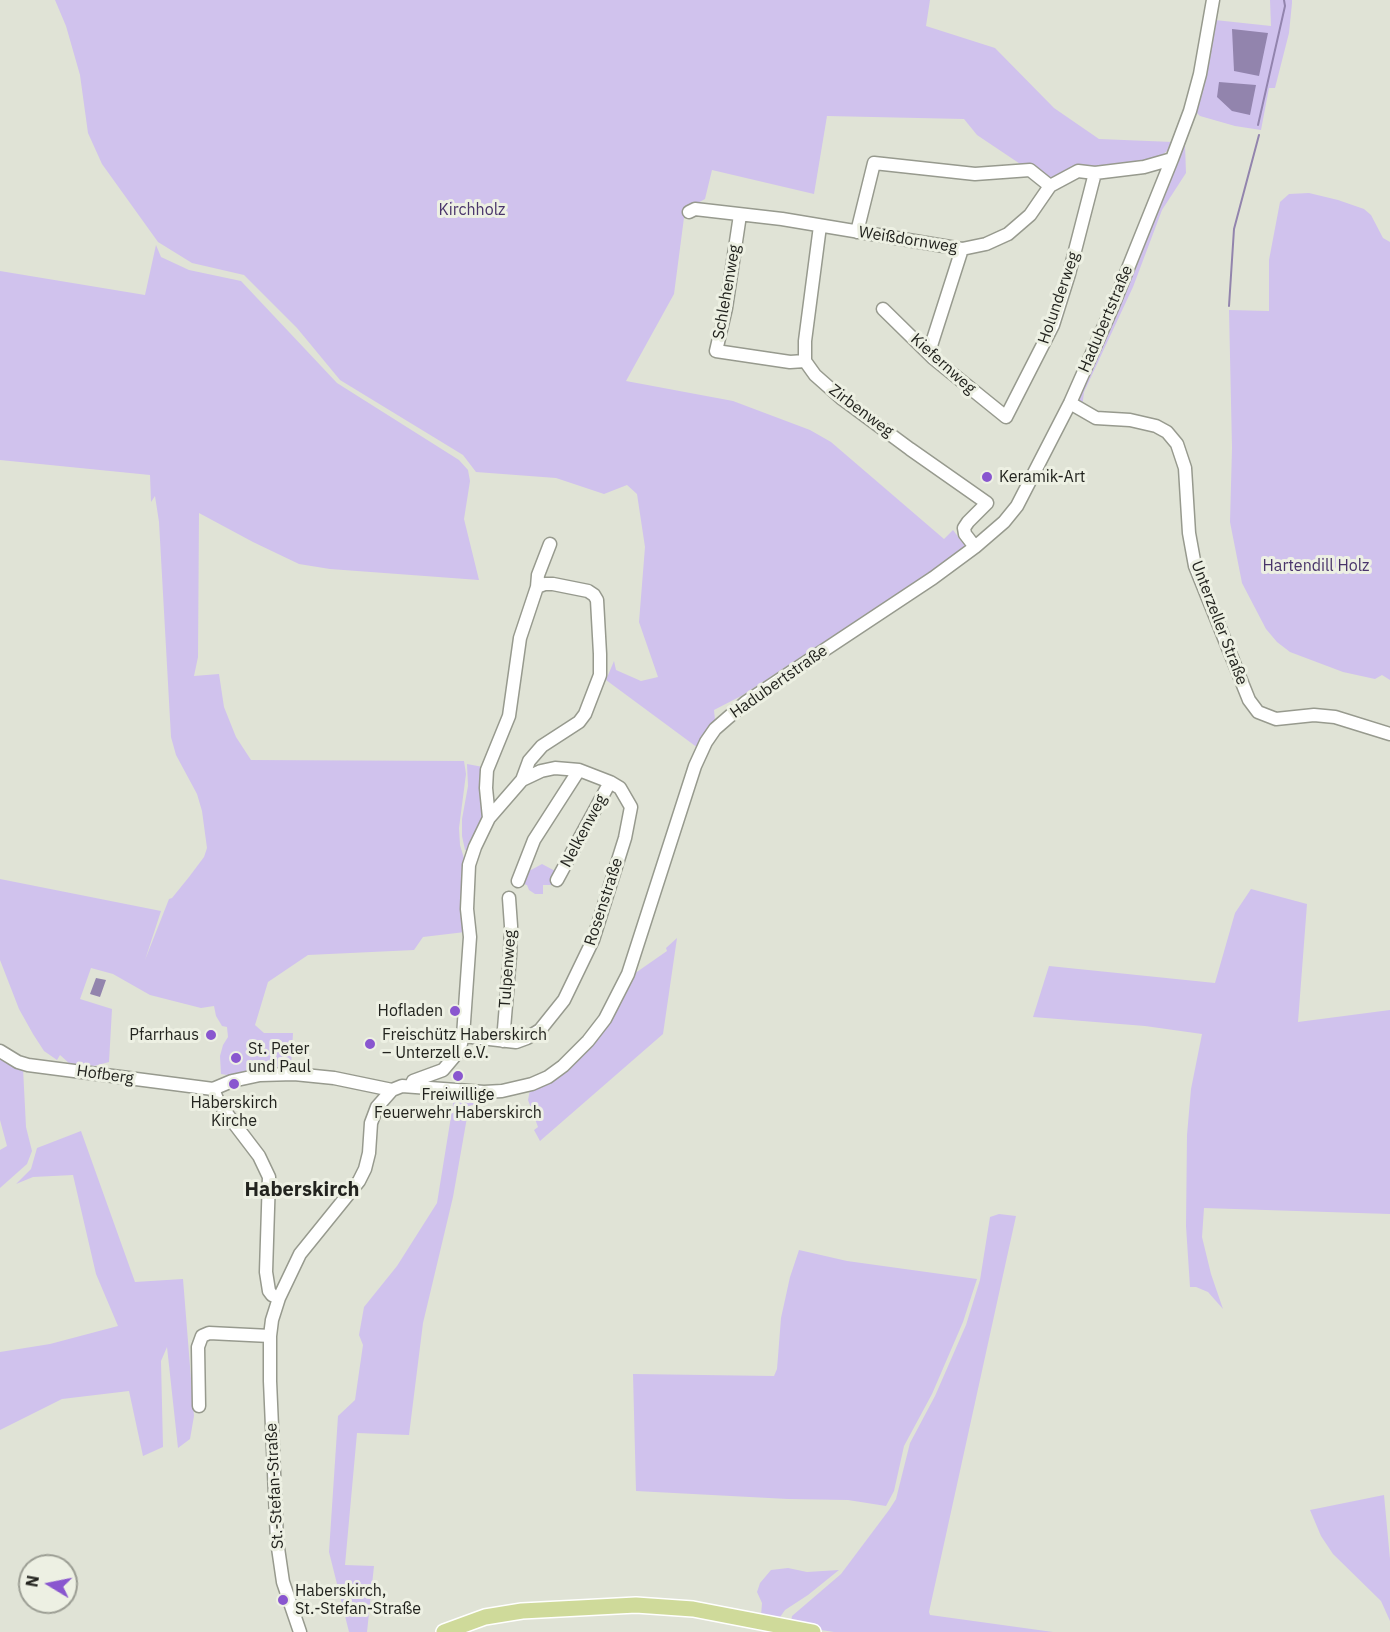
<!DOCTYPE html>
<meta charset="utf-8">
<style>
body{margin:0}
#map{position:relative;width:1390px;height:1632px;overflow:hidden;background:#e0e3d6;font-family:"IBM Plex Sans",sans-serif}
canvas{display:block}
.north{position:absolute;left:18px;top:1554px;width:60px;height:60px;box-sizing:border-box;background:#edf0e3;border:2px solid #9c9e94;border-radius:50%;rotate:280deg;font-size:16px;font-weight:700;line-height:24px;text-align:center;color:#22231e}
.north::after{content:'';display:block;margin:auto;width:21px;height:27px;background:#8956cf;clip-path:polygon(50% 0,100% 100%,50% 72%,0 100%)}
</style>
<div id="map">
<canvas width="1390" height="1632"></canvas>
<div class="north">N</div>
</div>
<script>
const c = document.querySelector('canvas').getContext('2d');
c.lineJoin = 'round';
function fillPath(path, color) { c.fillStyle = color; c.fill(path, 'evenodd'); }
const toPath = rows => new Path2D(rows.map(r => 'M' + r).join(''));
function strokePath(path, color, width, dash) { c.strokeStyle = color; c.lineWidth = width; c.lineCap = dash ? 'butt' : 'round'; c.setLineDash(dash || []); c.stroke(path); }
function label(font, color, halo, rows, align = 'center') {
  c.font = font + ' "IBM Plex Sans",sans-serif'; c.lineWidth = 6; c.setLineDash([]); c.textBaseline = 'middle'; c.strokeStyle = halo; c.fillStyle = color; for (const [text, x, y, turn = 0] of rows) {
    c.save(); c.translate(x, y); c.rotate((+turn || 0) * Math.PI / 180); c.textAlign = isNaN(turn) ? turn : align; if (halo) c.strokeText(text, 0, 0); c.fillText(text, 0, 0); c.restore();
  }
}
const green = toPath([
 [55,0,930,0,926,26,995,48,1054,108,1099,139,1173,142,1168,150,1160,157,1140,165,1094,170,1050,184,977,135,964,119,827,116,814,194,712,170,705,199,685,210,674,294,626,381,733,401,810,430,831,442,944,539,953,530,965,546,930,572,743,695,714,710,715,720,698,748,606,680,614,661,616,670,641,681,658,677,639,622,645,547,637,494,627,485,604,494,556,478,476,472,463,455,340,380,297,328,244,275,192,263,158,242,102,164,88,133,80,75,66,26],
 [1270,0,1292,0,1292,3,1289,33,1275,88,1269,88,1261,130,1235,126,1200,116,1195,111,1215,20,1271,26],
 [1192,119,1185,145,1186,173,1162,210,1133,287,1084,392,1082,408,1078,402,1078,393],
 [1309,193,1338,200,1364,209,1371,215,1383,238,1390,242,1390,680,1382,675,1375,679,1343,672,1290,652,1277,642,1266,629,1242,583,1230,522,1232,448,1229,310,1269,311,1269,260,1280,202,1289,194],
 [156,245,161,257,189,270,241,281,337,383,459,460,468,470,470,481,464,519,479,580,330,569,299,564,253,542,199,513,198,657,194,676,219,674,224,707,236,737,251,760,464,761,466,774,459,828,460,845,466,865,465,932,423,937,414,950,308,955,268,982,255,1025,264,1033,293,1033,291,1068,260,1071,258,1066,253,1071,234,1076,221,1074,220,1056,223,1045,228,1037,227,1027,222,1026,216,1016,214,1006,201,1008,150,995,113,974,91,968,80,999,112,1009,109,1062,94,1066,70,1064,60,1055,57,1060,44,1051,33,1034,19,1009,0,960,0,879,161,911,145,960,169,899,172,898,189,877,204,857,207,848,202,811,197,794,176,755,171,737,159,522,155,496,151,502,150,475,0,460,0,271,145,295],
 [467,764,483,767,484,816,469,851,465,850,462,836,462,819,468,786],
 [542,864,559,873,553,885,543,885,543,894,535,894,529,890,527,885,520,883,523,868,531,870],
 [1251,889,1307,904,1298,1022,1390,1010,1390,1214,1204,1208,1202,1237,1211,1274,1223,1309,1208,1292,1196,1287,1190,1287,1186,1226,1187,1135,1191,1089,1202,1034,1145,1026,1033,1017,1049,966,1215,983,1235,913],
 [677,938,663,1034,540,1141,534,1130,538,1127,528,1100,530,1090,565,1067,631,976,667,951,666,948],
 [0,1055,23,1068,26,1127,32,1151,27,1164,0,1188,0,1150,7,1146,0,1120],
 [454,1098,480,1103,469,1106,453,1197,423,1323,409,1435,357,1433,345,1565,374,1566,367,1632,349,1632,329,1552,338,1416,355,1400,363,1345,359,1335,364,1307,397,1266,437,1203],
 [81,1131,135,1282,183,1279,194,1416,190,1439,178,1448,167,1347,161,1361,163,1447,143,1456,129,1391,62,1399,0,1430,0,1352,50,1344,118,1326,96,1274,73,1175,33,1177,16,1184,31,1169,37,1148],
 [999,1214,1016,1216,929,1612,930,1615,1053,1632,834,1632,796,1626,791,1622,792,1616,841,1574,889,1510,896,1499,910,1443,935,1396,966,1325,980,1280,990,1217],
 [799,1250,847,1261,977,1279,963,1322,932,1394,904,1446,894,1491,886,1506,848,1500,788,1499,636,1491,633,1374,774,1376,777,1369,781,1318,790,1277],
 [1384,1495,1390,1559,1390,1621,1381,1601,1333,1554,1321,1536,1310,1510],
 [788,1568,807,1572,839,1570,808,1595,785,1610,778,1620,761,1616,762,1603,757,1592,760,1583,771,1570]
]);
const water = toPath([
 [1232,29,1268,33,1259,76,1234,71],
 [1219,82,1256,85,1250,115,1232,111,1217,97],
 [96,978,106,980,100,997,90,994]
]);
const stream = toPath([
 [1258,125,1285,6,1284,0],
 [1229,306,1234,229,1259,135]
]);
const minor = toPath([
 [689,212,695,209,782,219,962,249,986,244,1008,234,1030,215,1050,186,1078,171,1095,173,1144,167,1172,159],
 [740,215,726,308,716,351,790,362,805,361],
 [820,226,805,341,805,361,815,375,841,398,910,449,987,503,968,522,964,528,965,534,975,547],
 [857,232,874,163,975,174,1030,170,1050,186],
 [883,309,933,358,1006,417,1053,325,1069,274,1095,173],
 [929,352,962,249],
 [1070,403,1096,418,1130,420,1156,426,1167,432,1177,444,1185,468,1189,533,1195,566,1249,700,1258,712,1276,719,1314,715,1335,717,1390,734],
 [522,780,529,761,542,746,579,722,585,714,600,675,600,654,597,600,594,595,588,591,553,584,545,584,537,587],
 [557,880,610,782],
 [518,881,534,840,579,770],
 [463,1036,516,1042,527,1038,540,1030,564,1000,593,940,625,838,631,807,620,788,610,782,579,770,555,768,541,771,522,780,489,818],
 [503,1041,510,956,511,926,509,898],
 [0,1051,18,1062,28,1065,213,1089],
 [412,1084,413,1081,443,1070,459,1051,463,1036,470,937,467,909,469,865,475,847,489,818,486,788,487,770,509,716,520,638,537,587,538,575,550,544],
 [213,1089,217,1099,227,1114,259,1156,269,1177,266,1272,269,1291,272,1295,279,1298],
 [213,1089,232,1081,260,1075,294,1074,334,1078,392,1090],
 [199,1406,198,1347,202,1336,209,1333,270,1336],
 [300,1632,283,1582,277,1541,270,1381,270,1336,272,1320,279,1298,300,1254,359,1181,365,1169,369,1153,371,1123,377,1107,392,1090,402,1086,484,1092,502,1091,532,1084,548,1077,563,1066,588,1041,605,1019,628,974,695,766,706,742,715,729,746,702,933,578,975,547,1004,522,1017,506,1070,403,1112,308,1172,159,1190,111,1200,74,1213,0]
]);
const major = toPath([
 [444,1632,485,1617,522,1611,636,1605,693,1609,813,1632]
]);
const markers = [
 [987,477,6,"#8956cf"],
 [455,1011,6,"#8956cf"],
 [211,1035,6,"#8956cf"],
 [370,1044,6,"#8956cf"],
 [236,1058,6,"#8956cf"],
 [458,1076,6,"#8956cf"],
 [234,1084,6,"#8956cf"],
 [283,1600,6,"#8956cf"]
];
const parkNames = [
 ["Kirchholz",472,210],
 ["Hartendill Holz",1316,566]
];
const streetNames = [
 ["Weißdornweg",908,240,9],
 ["Schlehenweg",727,292,-80],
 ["Holunderweg",1059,298,-71],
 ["Hadubertstraße",1106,319,-67],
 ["Kiefernweg",943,364,42],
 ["Zirbenweg",861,411,37],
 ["Unterzeller Straße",1219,623,69],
 ["Hadubertstraße",779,682,-35],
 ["Nelkenweg",584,831,-62],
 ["Rosenstraße",604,902,-72],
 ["Tulpenweg",508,969,-86],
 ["Hofberg",105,1075,8],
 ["St.-Stefan-Straße",275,1486,-93]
];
const poiNames = [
 ["Keramik-Art",999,477],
 ["Hofladen",443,1011,"right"],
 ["Pfarrhaus",199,1035,"right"],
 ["Freischütz Haberskirch",382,1035],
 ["– Unterzell e.V.",382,1053],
 ["St. Peter",248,1049],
 ["und Paul",248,1067],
 ["Freiwillige",458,1095,"center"],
 ["Feuerwehr Haberskirch",458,1113,"center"],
 ["Haberskirch",234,1103,"center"],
 ["Kirche",234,1121,"center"],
 ["Haberskirch,",295,1591],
 ["St.-Stefan-Straße",295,1609]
];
const quarterNames = [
 ["Haberskirch",302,1190]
];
fillPath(green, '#d0c2ed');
fillPath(water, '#9284ad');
strokePath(stream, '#9284ad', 2);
strokePath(minor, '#979a8e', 15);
strokePath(major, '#fff', 18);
strokePath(minor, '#fff', 12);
strokePath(major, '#cfda9a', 15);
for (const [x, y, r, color] of markers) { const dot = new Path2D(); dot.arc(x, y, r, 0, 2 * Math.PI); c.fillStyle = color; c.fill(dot); strokePath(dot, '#edf0e3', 2); }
label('16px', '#49346a', '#edf0e3', parkNames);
label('16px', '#22231e', '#edf0e3', streetNames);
label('16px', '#22231e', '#edf0e3', poiNames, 'left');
label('bold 20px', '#22231e', '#edf0e3', quarterNames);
</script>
